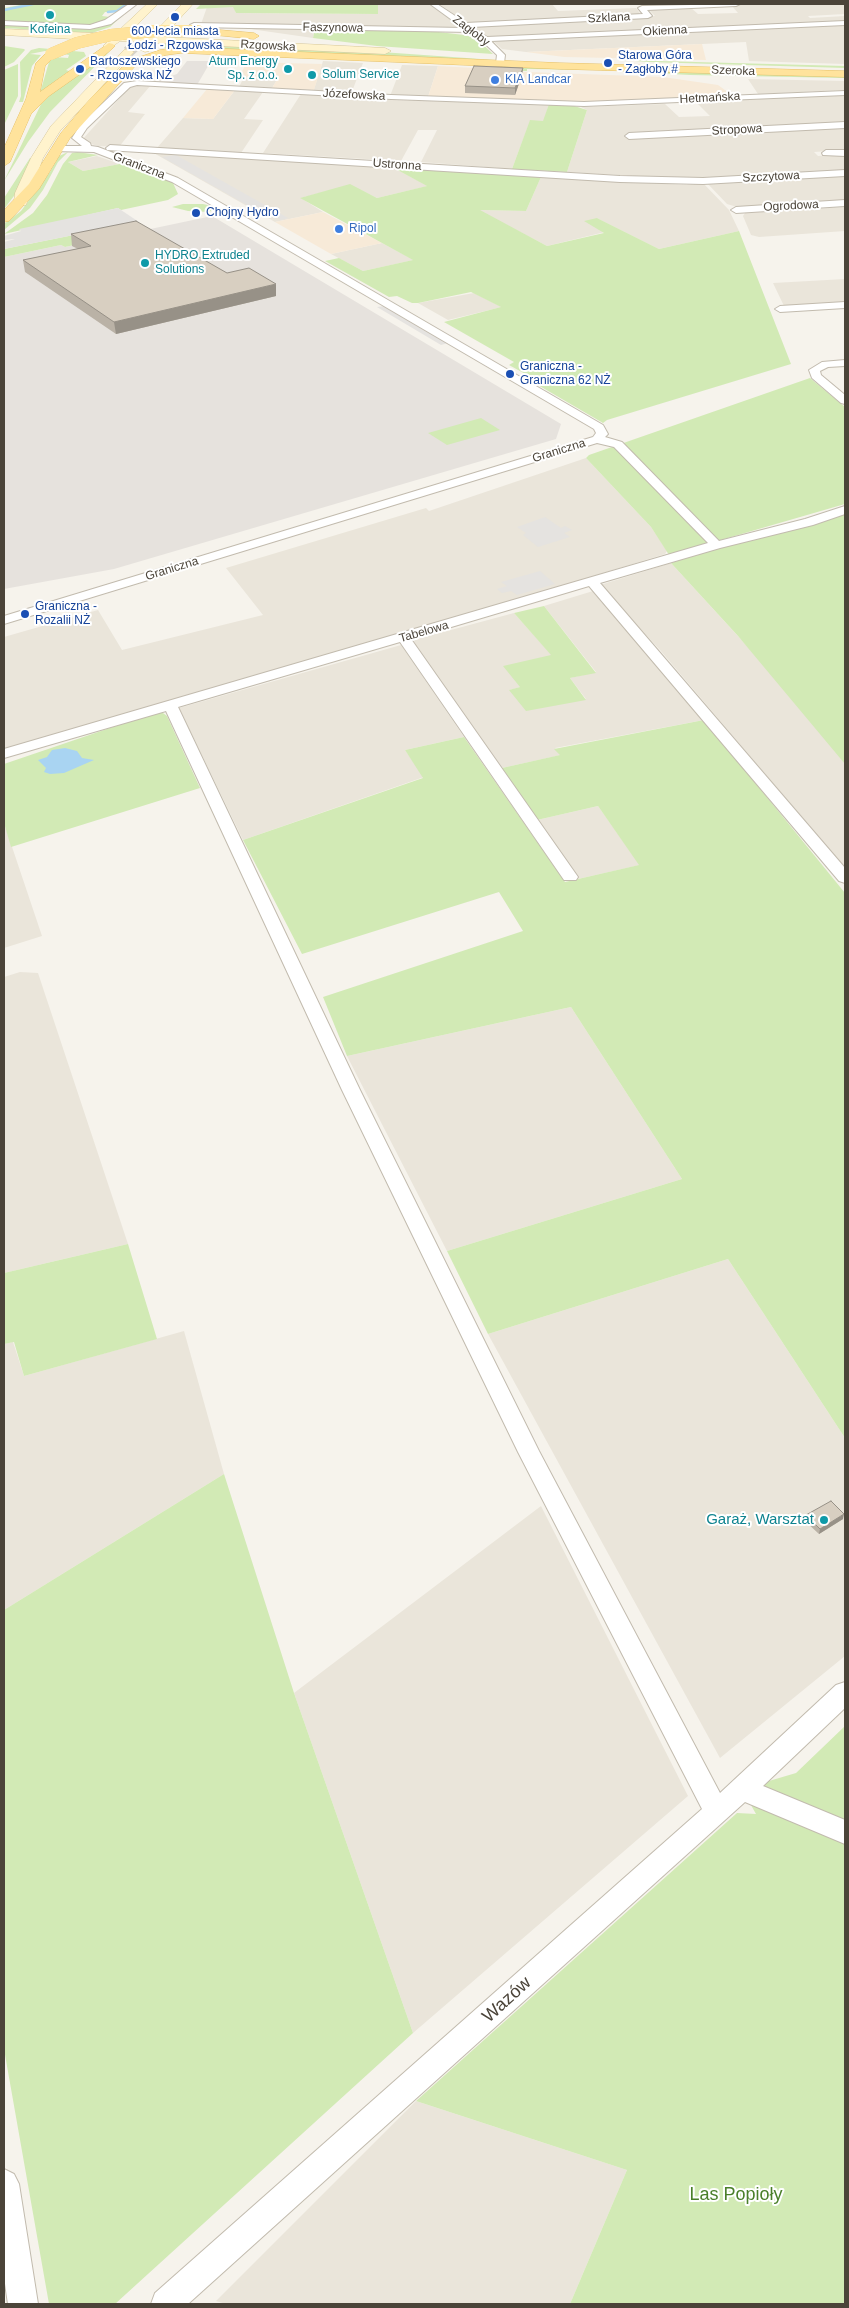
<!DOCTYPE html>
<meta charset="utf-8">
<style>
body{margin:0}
#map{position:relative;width:849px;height:2308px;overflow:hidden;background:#f6f3ec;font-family:Arial,sans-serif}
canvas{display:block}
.frame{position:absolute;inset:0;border:5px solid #4b4439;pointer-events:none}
</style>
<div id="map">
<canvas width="849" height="2308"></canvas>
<div class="frame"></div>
</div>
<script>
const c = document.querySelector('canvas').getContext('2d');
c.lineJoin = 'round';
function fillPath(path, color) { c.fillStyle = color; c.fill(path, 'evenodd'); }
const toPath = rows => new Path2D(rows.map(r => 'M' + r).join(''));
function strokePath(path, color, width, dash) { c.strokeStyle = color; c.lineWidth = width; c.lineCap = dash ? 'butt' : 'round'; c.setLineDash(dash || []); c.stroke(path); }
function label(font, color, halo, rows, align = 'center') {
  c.font = font + ' Arial,sans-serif'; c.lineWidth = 4; c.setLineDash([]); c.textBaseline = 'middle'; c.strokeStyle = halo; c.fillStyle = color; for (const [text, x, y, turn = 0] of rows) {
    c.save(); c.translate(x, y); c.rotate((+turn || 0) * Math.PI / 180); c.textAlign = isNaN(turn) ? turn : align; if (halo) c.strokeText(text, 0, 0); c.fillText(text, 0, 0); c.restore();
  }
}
const residential = toPath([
 [378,4,429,4,466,29,201,24,207,7,234,7,236,13,378,14],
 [439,4,552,4,558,11,636,8,642,16,616,18,655,16,649,10,653,8,690,7,698,14,738,13,731,5,845,4,845,14,808,16,810,18,845,16,845,22,489,38],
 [845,25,845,64,749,61,746,42,526,52,502,49,492,40],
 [236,27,315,28,313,38],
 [323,61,363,63,351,94,313,92],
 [402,65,438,66,428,97,390,96],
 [244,77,278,78,271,90,239,87],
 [748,79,845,81,845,90,758,94],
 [138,85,151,85,128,112,145,114,119,147,98,146,81,141,129,88],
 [235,90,263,92,244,119,263,120,241,153,156,149,183,118,213,119],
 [301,94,390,100,549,104,544,121,530,121,512,169,421,162,437,130,418,130,401,161,263,153],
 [845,95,845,123,626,134,630,137,845,126,845,150,814,152,818,156,845,154,845,170,688,179,567,172,587,110,581,107,665,104,679,117,710,116,696,102],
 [152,152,392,167,428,186,377,198,350,185,301,198,323,212,275,222],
 [97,156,120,164,83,171,68,162],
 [845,176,845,200,737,207,727,204,707,183],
 [541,177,686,185,703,183,729,210,739,231,659,249,597,218,605,232,547,246,478,210,526,211],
 [845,207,845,231,759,237,751,235,743,216,745,213],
 [382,243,414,260,363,271,331,254],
 [845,279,845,302,784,306,773,283],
 [474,293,502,307,448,320,418,303],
 [586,458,651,527,667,551,665,554,506,603,4,750,4,637,98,610,122,650,263,615,226,568,426,508,429,511],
 [671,563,845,753,845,868,660,650,600,585],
 [593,591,704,720,555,748,561,755,502,768,410,641,514,613,552,655,520,687,510,690,586,699,570,678,596,672,544,606],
 [401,645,464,737,405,750,424,777,243,840,179,708],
 [598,806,640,865,578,879,537,820],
 [4,823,42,936,4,948],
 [20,972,38,973,128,1244,4,1273,4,977],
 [571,1007,682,1179,447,1251,347,1056],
 [728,1259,845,1438,845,1656,720,1758,488,1334],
 [184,1331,224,1474,4,1610,4,1344,13,1342,24,1376],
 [541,1506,688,1796,413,2033,294,1693],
 [416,2101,627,2170,570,2304,226,2304,216,2301]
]);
const commercial = toPath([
 [702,44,706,60,564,57,526,52],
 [247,62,284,63,322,64,314,90,272,88,278,78,239,77],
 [438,66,475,68,474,70,663,77,718,85,732,95,585,102,428,97],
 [207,89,235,90,213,119,183,118],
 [323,212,382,243,331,254,275,222]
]);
const industrial = toPath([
 [187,61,211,61,197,85,157,81,177,74],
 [212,216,561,424,556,439,114,569,4,589,4,257,61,245,65,247]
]);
const green = toPath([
 [26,4,129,4,118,12,105,12,102,16,110,17,104,21,91,25,55,26,4,22,4,8],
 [201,4,378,4,378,14,236,13,233,7,196,9],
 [125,13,110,27,92,33,4,28,4,25,67,29,91,28],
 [315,28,430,31,464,35,476,38,493,54,377,46,313,38],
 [166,42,381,52,495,60,161,48],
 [4,46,24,49,25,50,14,62,4,67],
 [39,48,84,52,86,56,66,70,69,71,40,93,49,62,54,57,68,58,69,55,45,51,30,54,41,55,32,66,23,102,19,102,21,96,20,62,31,50],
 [110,51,50,112,28,142,4,181,44,98],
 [621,60,845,66,845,68,649,62],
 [18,64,18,96,4,125,4,70],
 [504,66,845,76,845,78,690,75,599,70,527,69,527,71,519,71,503,68],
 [549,104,571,105,587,110,567,172,512,169,530,120,543,121],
 [68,152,58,162,43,190,30,208,4,230,4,224,21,211,50,172,59,156],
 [77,152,98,155,68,162,83,171,125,163,173,183,178,194,168,200,121,210,118,208,4,234,33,213,47,195,63,164,72,153],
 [30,158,33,158,17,192,4,209,4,198],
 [392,167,541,177,526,211,480,210,547,246,604,233,584,221,597,218,659,249,739,231,791,364,607,420,603,423,526,378,529,376,509,365,514,362,444,322,501,307,471,292,418,303,412,303,397,296,389,297,325,261,339,258,363,271,413,260,300,198,350,184,377,198,427,186],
 [183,204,203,204,212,206,214,209,209,212,188,211,172,207],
 [108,228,121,235,65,247,61,245,4,257,4,249],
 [810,378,845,407,845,504,669,555,651,527,586,458,589,455],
 [481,418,500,430,447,445,428,433],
 [845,508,845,764,738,636,671,563],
 [544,606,596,673,570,678,586,700,526,711,509,690,520,687,503,666,551,655,514,613],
 [154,713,163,713,167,716,200,788,11,847,4,823,4,764],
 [704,720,845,893,845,1438,728,1259,488,1334,447,1251,682,1179,571,1007,347,1056,323,997,523,931,499,892,302,954,243,840,423,778,405,750,464,737,565,882,639,865,598,806,537,820,502,768,560,755,554,749],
 [128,1244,157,1339,24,1376,14,1342,4,1344,4,1273],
 [224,1474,294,1693,413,2033,115,2304,49,2304,4,2049,4,1610],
 [845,1726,845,2304,570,2304,627,2170,416,2101,737,1813,756,1814,742,1789,796,1773]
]);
const parking = toPath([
 [176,155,288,218,281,220,275,216,268,217,162,157],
 [118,208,139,222,4,249,4,242,15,239,4,240,4,236,21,231,19,229],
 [384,306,448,343,441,345,377,307],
 [545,517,561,528,565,526,572,530,564,533,570,537,538,547,523,535,526,533,517,527],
 [540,571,555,584,517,595,511,591,502,593,497,589,507,586,501,582]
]);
const water = toPath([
 [65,748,77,751,82,758,94,760,64,773,50,774,44,772,46,768,38,760,47,757,52,750]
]);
const stream = toPath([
 [4,10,33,4],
 [108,12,117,11,127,4]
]);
const secondaryTunnel = toPath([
 [128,52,145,36]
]);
const street = toPath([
 [129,4,137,4,111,24,90,29,4,25,4,21,90,25,105,20,129,4],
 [430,4,437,4,466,23,643,14,638,8,642,6,740,4,736,6,647,10,652,16,648,18,472,27,487,37,845,21,845,25,491,41,505,55,504,63,500,65,496,63,497,55,482,41,470,32,194,27,190,25,194,23,463,28,430,4],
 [137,81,391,95,584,102,845,91,845,95,584,106,391,99,137,85,130,87,87,128,81,137,90,143,91,146,98,147,178,178,603,425,608,434,605,437,622,442,719,541,805,519,845,506,845,514,813,525,720,548,600,583,845,868,845,883,839,881,589,586,411,639,578,877,576,880,564,880,400,642,178,707,360,1090,539,1451,720,1793,836,1685,845,1682,845,1708,763,1786,845,1820,845,1844,745,1802,188,2304,151,2304,155,2293,702,1809,518,1452,342,1090,166,711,4,758,4,749,708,543,614,447,597,443,4,624,4,616,593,437,596,433,594,429,172,182,94,152,53,151,53,147,56,146,82,146,72,138,81,124,124,83,137,81],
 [845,122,845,128,629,139,625,136,629,133,845,122],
 [110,145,620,176,703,178,845,170,845,176,703,184,620,182,107,150,106,148,110,145],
 [826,150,845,150,845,156,823,155,822,153,826,150],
 [845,200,845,206,736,213,731,210,736,207,845,200],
 [845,302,845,308,780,312,775,309,780,306,845,302],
 [845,360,845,366,828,367,820,371,821,375,845,395,845,404,841,403,812,378,809,370,822,362,845,360],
 [4,2169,14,2174,19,2184,38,2304,8,2304,4,2277,4,2169]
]);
const secondary = toPath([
 [147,4,158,4,127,35,151,36,182,4,193,4,163,37,385,48,391,51,385,54,157,43,149,51,145,52,139,49,145,42,120,41,109,49,103,46,108,41,4,35,4,29,115,34,147,4],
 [128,49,134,52,132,54,60,131,43,158,26,205,16,205,14,202,15,193,31,158,51,126,124,50,128,49]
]);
const primary = toPath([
 [198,28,254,33,259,36,254,39,194,33,194,29,198,28],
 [109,43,113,44,115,46,113,48,93,65,49,96,31,114,10,162,4,166,4,148,26,99,36,63,47,52,51,51,57,54,45,66,40,92,109,43],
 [181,47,560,63,845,71,845,77,560,69,181,53,166,55,136,65,70,138,39,189,9,221,4,222,4,210,29,184,61,133,90,99,128,61,160,50,181,47]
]);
const primaryBridge = toPath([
 [51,54,77,43,111,35,155,31,198,31]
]);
const wall = toPath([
 [523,68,522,75,515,95,465,93,465,86],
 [71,234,227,273,276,296,116,334,25,272,23,260,78,249,72,246],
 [806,1515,843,1519,819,1534,805,1521]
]);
const shadedWall = toPath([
 [523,68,522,75,515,95,515,88],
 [276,284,276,296,116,334,114,322],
 [844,1514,843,1519,819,1534,820,1529]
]);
const building = toPath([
 [474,66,523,68,515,88,465,86,474,66],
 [136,221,227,273,249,268,276,284,114,322,23,260,91,246,71,234,136,221],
 [831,1501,844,1514,820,1529,806,1515,831,1501]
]);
const markers = [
 [50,15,5,"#0f9aa8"],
 [175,17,5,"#1a4fb4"],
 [608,63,5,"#1a4fb4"],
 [80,69,5,"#1a4fb4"],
 [288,69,5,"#0f9aa8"],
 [312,75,5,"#0f9aa8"],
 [495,80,5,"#3f7fe0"],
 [196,213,5,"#1a4fb4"],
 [339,229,5,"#3f7fe0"],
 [145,263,5,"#0f9aa8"],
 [510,374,5,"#1a4fb4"],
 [25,614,5,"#1a4fb4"],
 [824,1520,5,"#0f9aa8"]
];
const farStreetnames = [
 ["Szklana",609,18,-3],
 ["Faszynowa",333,28,1],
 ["Zagłoby",471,31,37],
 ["Okienna",665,31,-3],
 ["Rzgowska",268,46,3],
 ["Szeroka",733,71,2],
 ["Józefowska",354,95,3],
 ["Hetmańska",710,98,-3],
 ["Stropowa",737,130,-3],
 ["Ustronna",397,165,4],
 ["Graniczna",139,166,21],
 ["Szczytowa",771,177,-3],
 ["Ogrodowa",791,206,-3],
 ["Graniczna",559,451,-17],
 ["Graniczna",172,569,-17],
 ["Tabelowa",424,632,-16]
];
const farCulturenames = [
 ["Kofeina",50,30,"center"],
 ["Atum Energy",278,62,"right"],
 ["Sp. z o.o.",278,76,"right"],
 ["Solum Service",322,75],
 ["HYDRO Extruded",155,256],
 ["Solutions",155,270]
];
const farTransitnames = [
 ["600-lecia miasta",175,32,"center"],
 ["Łodzi - Rzgowska",175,46,"center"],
 ["Starowa Góra",618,56],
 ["- Zagłoby #",618,70],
 ["Bartoszewskiego",90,62],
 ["- Rzgowska NŻ",90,76],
 ["Chojny Hydro",206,213],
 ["Graniczna -",520,367],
 ["Graniczna 62 NŻ",520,381],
 ["Graniczna -",35,607],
 ["Rozalii NŻ",35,621]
];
const farShopnames = [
 ["KIA Landcar",505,80],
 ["Ripol",349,229]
];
const cultureNames = [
 ["Garaż, Warsztat",814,1520]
];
const nearStreetnames = [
 ["Wazów",507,2000,-42]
];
const nearParknames = [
 ["Las Popioły",736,2195]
];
fillPath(residential, '#eae5da');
fillPath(commercial, '#f7ead8');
fillPath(industrial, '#e6e2dd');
fillPath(green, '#d2eab5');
fillPath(parking, '#e5e3e0');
fillPath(water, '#a9d4f2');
strokePath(stream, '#a9d4f2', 2.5);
strokePath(secondaryTunnel, '#d4d0c8', 12, [12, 5.5]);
strokePath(street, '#c2bbae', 2);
strokePath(secondary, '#d6c79b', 1);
strokePath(primary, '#e6c16a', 1);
fillPath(street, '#fff');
fillPath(secondary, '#fff3cd');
fillPath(primary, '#ffe39c');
strokePath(primaryBridge, '#e6c16a', 12, []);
strokePath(primaryBridge, '#ffe39c', 12);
fillPath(wall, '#bab2a6');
fillPath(shadedWall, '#979187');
fillPath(building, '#d8cfc1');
strokePath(building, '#979187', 1);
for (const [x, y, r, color] of markers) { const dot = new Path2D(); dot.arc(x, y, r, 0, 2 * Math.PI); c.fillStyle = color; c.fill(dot); strokePath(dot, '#fff', 2); }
label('12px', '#4b4439', '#fff', farStreetnames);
label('12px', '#0d838f', '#fff', farCulturenames, 'left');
label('12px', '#164399', '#fff', farTransitnames, 'left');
label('12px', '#366cbe', '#fff', farShopnames, 'left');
label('15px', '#0d838f', '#fff', cultureNames, 'right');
label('18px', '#4b4439', '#fff', nearStreetnames);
label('18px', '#4a7f2a', '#fff', nearParknames);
</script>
